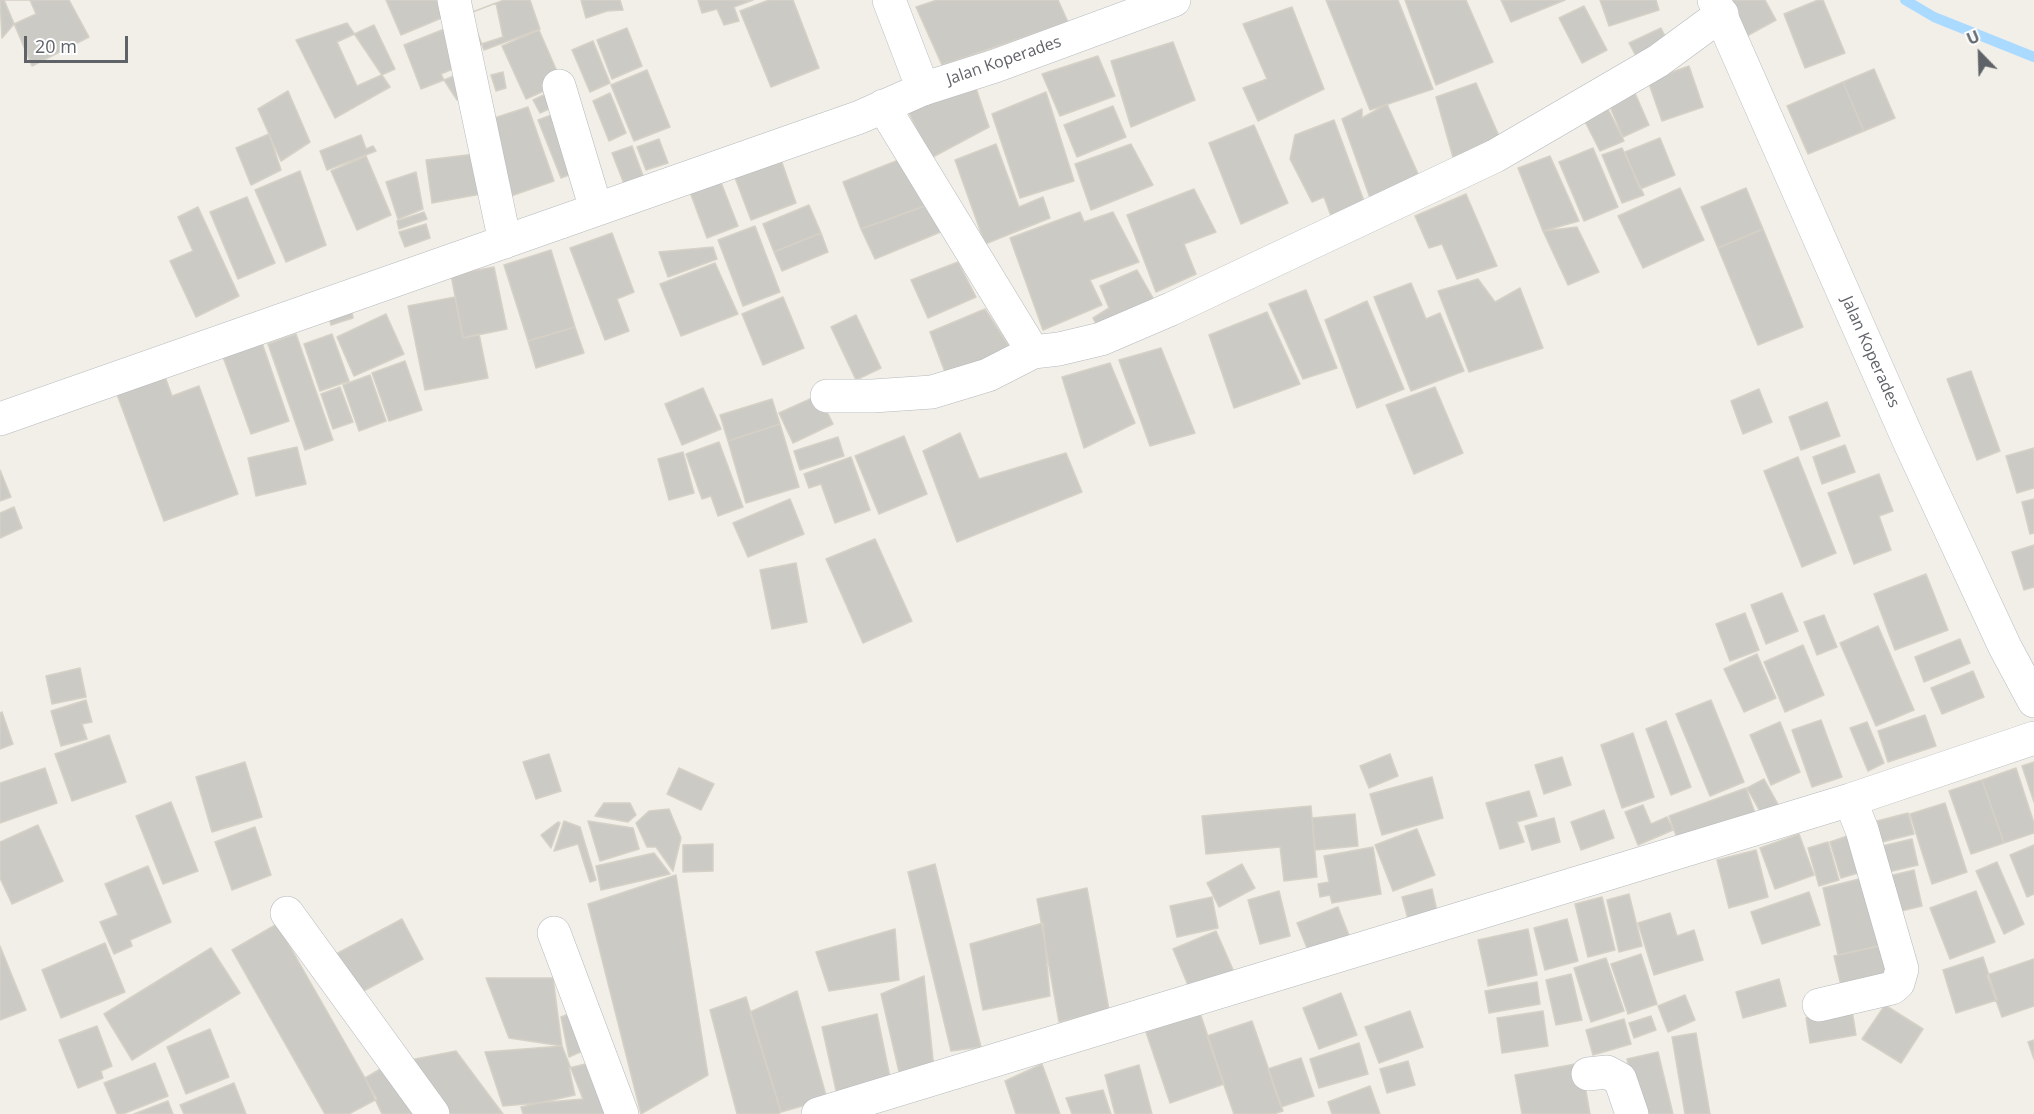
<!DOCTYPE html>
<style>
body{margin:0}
#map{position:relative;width:2034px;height:1114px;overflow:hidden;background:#f1efe8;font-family:"Open Sans",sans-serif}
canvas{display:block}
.north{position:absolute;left:1950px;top:24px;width:60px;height:60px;-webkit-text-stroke:4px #fff;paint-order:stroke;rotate:337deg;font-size:16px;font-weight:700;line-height:24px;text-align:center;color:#5f6368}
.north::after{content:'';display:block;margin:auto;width:21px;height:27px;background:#5f6368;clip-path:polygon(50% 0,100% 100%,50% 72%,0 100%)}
.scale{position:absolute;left:24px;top:36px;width:104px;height:27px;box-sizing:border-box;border:3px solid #5f6368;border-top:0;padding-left:8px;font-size:18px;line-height:21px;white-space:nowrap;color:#5f6368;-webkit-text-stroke:4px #fff;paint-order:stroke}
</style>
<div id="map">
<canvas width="2034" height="1114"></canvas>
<div class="north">U</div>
<div class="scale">20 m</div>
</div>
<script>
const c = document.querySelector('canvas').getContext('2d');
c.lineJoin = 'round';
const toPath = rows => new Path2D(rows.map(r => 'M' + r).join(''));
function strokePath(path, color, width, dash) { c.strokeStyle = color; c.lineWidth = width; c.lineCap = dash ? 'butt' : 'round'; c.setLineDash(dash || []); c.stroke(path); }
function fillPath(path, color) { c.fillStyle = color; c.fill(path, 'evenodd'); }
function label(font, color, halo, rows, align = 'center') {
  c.font = font + ' "Open Sans",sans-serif'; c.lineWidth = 6; c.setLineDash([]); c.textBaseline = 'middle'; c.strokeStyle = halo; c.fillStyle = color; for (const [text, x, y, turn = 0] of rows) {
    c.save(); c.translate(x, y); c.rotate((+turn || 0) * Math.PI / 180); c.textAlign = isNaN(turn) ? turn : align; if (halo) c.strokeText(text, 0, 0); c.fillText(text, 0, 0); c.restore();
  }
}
const stream = toPath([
 [1905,0,1934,17,2034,57]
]);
const building = toPath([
 [0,0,30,0,36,14,14,24,2,38,0,0],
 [4,0,69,0,89,37,32,66,4,0],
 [386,0,437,0,444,17,401,35,386,0],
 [504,0,530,0,540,29,484,50,470,13,504,0],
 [581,0,620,0,623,10,607,11,586,18,581,0],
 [698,0,753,0,734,7,739,21,724,25,717,9,702,13,698,0],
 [769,0,793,0,819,68,771,87,740,11,769,0],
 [937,0,1058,0,1068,22,942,65,916,7,937,0],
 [1326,0,1398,0,1433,89,1370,110,1326,0],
 [1405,0,1466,0,1493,62,1436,85,1405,0],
 [1501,0,1565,0,1511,22,1501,0],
 [1600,0,1656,0,1659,10,1609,26,1600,0],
 [1724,0,1765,0,1776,20,1745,37,1724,0],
 [1818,0,1823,0,1845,53,1805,68,1784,14,1818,0],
 [496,3,503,37,466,49,470,13,496,3],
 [1584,6,1607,50,1582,63,1559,18,1584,6],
 [1292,7,1324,89,1258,121,1243,88,1267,79,1243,24,1292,7],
 [347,23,390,87,335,118,296,40,347,23],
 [374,25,395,69,357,86,337,42,374,25],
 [447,28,462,65,441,74,444,80,421,89,404,45,447,28],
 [627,28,642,66,612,79,597,40,627,28],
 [1661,28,1673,53,1643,69,1629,43,1661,28],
 [539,30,562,83,526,99,502,46,539,30],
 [593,41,610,83,590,92,572,50,593,41],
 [1173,42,1195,100,1131,127,1111,61,1173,42],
 [1098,56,1115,96,1060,116,1042,74,1098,56],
 [1689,66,1703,107,1662,121,1648,81,1689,66],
 [1874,69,1895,118,1864,131,1843,82,1874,69],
 [647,70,670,127,634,141,611,85,647,70],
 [466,71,474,92,457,100,444,80,466,71],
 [503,72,506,88,496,91,491,75,503,72],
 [1627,75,1649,125,1623,137,1601,86,1627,75],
 [973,79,989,127,931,158,906,107,973,79],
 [1843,82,1864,131,1808,154,1787,106,1843,82],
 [1476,83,1505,150,1456,168,1436,97,1476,83],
 [556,89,562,103,540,113,533,100,556,89],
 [288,91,310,142,281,161,258,109,288,91],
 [1046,92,1074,181,1020,198,992,114,1046,92],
 [610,93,626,133,609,141,593,101,610,93],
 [1602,97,1624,141,1600,151,1577,106,1602,97],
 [1387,104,1419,176,1370,198,1342,119,1362,109,1362,118,1387,104],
 [1113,106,1126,137,1077,157,1064,125,1113,106],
 [528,107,554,181,511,196,485,121,528,107],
 [565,110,584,169,561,178,538,120,565,110],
 [1334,120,1364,201,1331,216,1324,197,1312,202,1290,159,1295,135,1334,120],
 [1254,125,1288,203,1241,224,1209,143,1254,125],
 [269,134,281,170,251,185,236,148,269,134],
 [361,135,366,149,373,146,376,151,327,170,320,151,361,135],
 [1660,138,1675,175,1640,189,1625,152,1660,138],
 [659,139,668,163,646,170,637,147,659,139],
 [996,144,1019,207,1043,197,1050,218,985,244,955,160,996,144],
 [1131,144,1153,185,1091,210,1075,164,1131,144],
 [632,146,645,181,626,189,612,153,632,146],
 [1593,148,1618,207,1584,221,1559,162,1593,148],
 [1622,148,1644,195,1622,203,1602,155,1622,148],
 [778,151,796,203,751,220,731,167,778,151],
 [475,154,481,194,432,203,426,160,475,154],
 [366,156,391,215,357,230,331,171,366,156],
 [1550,156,1579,221,1543,231,1518,168,1550,156],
 [901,159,925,206,861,229,843,182,901,159],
 [300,171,326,245,286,262,255,190,300,171],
 [416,172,423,209,398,219,386,182,416,172],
 [717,172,738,226,707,238,687,184,717,172],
 [1680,188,1704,240,1643,268,1618,216,1680,188],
 [1746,188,1763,229,1718,248,1701,207,1746,188],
 [1194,189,1216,232,1184,244,1196,274,1156,292,1127,215,1194,189],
 [1466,194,1497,266,1457,279,1442,244,1429,248,1415,216,1466,194],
 [247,197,275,263,238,279,210,212,247,197],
 [809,205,821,233,774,252,763,224,809,205],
 [925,206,943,231,875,259,861,229,925,206],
 [198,207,239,296,196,317,170,261,193,251,178,217,198,207],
 [424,212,427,219,399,229,397,221,424,212],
 [1080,212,1084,222,1113,212,1139,262,1090,280,1102,305,1043,330,1010,238,1080,212],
 [426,224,430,238,405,247,399,232,426,224],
 [755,226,780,292,743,306,718,240,755,226],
 [1577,227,1599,272,1568,285,1543,231,1577,227],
 [1763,229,1803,327,1758,345,1718,248,1763,229],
 [612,233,634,292,617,299,629,331,605,340,570,248,612,233],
 [821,233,828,252,782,271,774,252,821,233],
 [713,247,717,259,668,277,659,252,713,247],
 [551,250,575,327,528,341,504,265,551,250],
 [958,262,976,297,928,318,911,280,958,262],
 [715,263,738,314,681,336,660,284,715,263],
 [494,267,507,329,463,338,451,275,494,267],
 [1137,270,1161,312,1105,342,1093,318,1109,308,1100,286,1137,270],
 [1478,279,1495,302,1520,288,1543,348,1469,372,1438,291,1478,279],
 [1411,283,1426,319,1440,313,1464,371,1411,391,1374,297,1411,283],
 [1306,290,1337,368,1303,379,1269,304,1306,290],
 [455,297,463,338,479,334,488,378,425,390,408,306,455,297],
 [783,297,804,348,763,365,742,314,783,297],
 [350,301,353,318,331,325,327,309,350,301],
 [1367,301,1404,389,1357,408,1325,320,1367,301],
 [985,309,1018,360,952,391,930,332,985,309],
 [1267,312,1300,384,1234,408,1209,335,1267,312],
 [386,314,404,354,354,376,337,337,386,314],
 [856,315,881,368,856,380,831,327,856,315],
 [575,327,584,353,536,368,528,341,575,327],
 [296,334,333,440,305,450,268,344,296,334],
 [332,334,349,381,320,391,304,344,332,334],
 [261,340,289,421,251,434,222,354,261,340],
 [1161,348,1195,433,1150,446,1119,360,1161,348],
 [405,361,422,410,389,421,372,373,405,361],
 [1110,363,1135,423,1084,448,1062,377,1110,363],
 [163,371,172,396,199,386,238,494,164,521,115,389,163,371],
 [1971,371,2000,451,1977,460,1947,379,1971,371],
 [370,375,386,421,359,431,343,385,370,375],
 [340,387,353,422,333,429,321,394,340,387],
 [1435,387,1463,453,1414,474,1386,405,1435,387],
 [703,388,721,429,682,445,665,404,703,388],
 [1759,389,1772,422,1743,434,1731,401,1759,389],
 [819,395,833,424,793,443,779,413,819,395],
 [772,399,780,424,728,441,720,415,772,399],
 [1827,402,1840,436,1801,450,1789,417,1827,402],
 [780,424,799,487,746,503,728,441,780,424],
 [960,433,979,479,1066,453,1082,492,957,542,923,451,960,433],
 [904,436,927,494,879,514,855,456,904,436],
 [838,437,844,456,800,470,794,451,838,437],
 [719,442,743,507,718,516,711,496,702,499,686,454,719,442],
 [1845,445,1855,472,1822,484,1813,457,1845,445],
 [297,447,306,484,256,496,248,458,297,447],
 [2034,448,2034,488,2017,493,2006,456,2034,448],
 [683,452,694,493,669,500,658,459,683,452],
 [851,457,870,510,835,523,821,484,809,488,804,474,851,457],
 [1798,457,1836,553,1802,567,1764,471,1798,457],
 [0,470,11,497,0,501,0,470],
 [1879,474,1893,511,1879,516,1891,550,1854,564,1828,493,1879,474],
 [790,499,804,534,748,557,733,523,790,499],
 [2034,499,2034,533,2030,534,2022,502,2034,499],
 [14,507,22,528,0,538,0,513,14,507],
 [875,539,912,621,863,643,826,559,875,539],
 [2034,545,2034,587,2024,590,2012,552,2034,545],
 [796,563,807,622,772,629,760,570,796,563],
 [1926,574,1948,630,1895,650,1874,594,1926,574],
 [1782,593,1798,631,1766,644,1751,605,1782,593],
 [1745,613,1759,650,1730,661,1716,624,1745,613],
 [1824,615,1837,647,1817,655,1804,622,1824,615],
 [1878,626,1914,710,1876,726,1840,643,1878,626],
 [1960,639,1970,663,1924,682,1915,657,1960,639],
 [1803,645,1824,695,1785,712,1764,662,1803,645],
 [1757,654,1776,698,1744,712,1724,669,1757,654],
 [80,668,86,697,52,704,46,676,80,668],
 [1973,671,1984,697,1942,714,1931,688,1973,671],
 [86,700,92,722,82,724,87,739,61,746,51,711,86,700],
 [1711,700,1744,782,1710,796,1676,714,1711,700],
 [2,712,13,744,0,749,0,713,2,712],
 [1925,715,1936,746,1888,762,1878,731,1925,715],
 [1821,720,1842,777,1812,787,1792,730,1821,720],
 [1666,721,1691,787,1671,795,1646,729,1666,721],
 [1780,722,1800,772,1771,785,1750,735,1780,722],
 [1867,722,1884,763,1868,771,1850,728,1867,722],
 [1633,733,1654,797,1622,808,1601,745,1633,733],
 [109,735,126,782,72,801,55,754,109,735],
 [549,754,561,791,536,799,523,762,549,754],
 [1390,754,1398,776,1369,788,1360,766,1390,754],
 [1562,757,1571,785,1544,794,1535,765,1562,757],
 [245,762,262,817,212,832,196,777,245,762],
 [2034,762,2034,802,2022,766,2034,762],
 [45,768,57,803,0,823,0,783,45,768],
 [679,768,714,784,701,810,667,794,679,768],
 [2016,768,2034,823,2034,833,2004,843,1982,780,2016,768],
 [1432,777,1443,818,1382,835,1370,794,1432,777],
 [1764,779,1779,806,1762,815,1747,788,1764,779],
 [1982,780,2004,843,1971,854,1949,791,1982,780],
 [1746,788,1755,813,1678,841,1669,816,1746,788],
 [1529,791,1537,816,1517,822,1524,842,1500,849,1486,803,1529,791],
 [171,802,198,871,163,884,136,816,171,802],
 [604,803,630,803,636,815,628,822,595,816,604,803],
 [1945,803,1967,872,1932,884,1910,814,1945,803],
 [1643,805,1651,824,1667,817,1673,830,1638,845,1625,812,1643,805],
 [1311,806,1317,877,1284,881,1280,847,1206,854,1202,816,1311,806],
 [669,809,681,838,673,871,656,847,647,847,636,823,649,811,669,809],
 [1604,810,1614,838,1581,850,1571,822,1604,810],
 [1908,813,1914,834,1882,842,1877,821,1908,813],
 [1355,814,1358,846,1315,850,1312,818,1355,814],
 [1554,818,1560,842,1532,850,1525,826,1554,818],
 [564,821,580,827,596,880,590,882,578,844,554,851,564,821],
 [588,821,633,828,639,849,600,861,588,821],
 [558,822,560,823,551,848,541,835,558,822],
 [38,825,63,881,12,904,0,878,0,842,38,825],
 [255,827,271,875,232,890,215,842,255,827],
 [1417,829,1435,875,1393,891,1375,845,1417,829],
 [1856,833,1868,870,1841,878,1830,842,1856,833],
 [1799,834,1814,875,1775,889,1760,848,1799,834],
 [1912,839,1918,865,1888,872,1882,846,1912,839],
 [1828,842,1839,880,1819,886,1808,848,1828,842],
 [713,844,713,871,683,872,683,845,713,844],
 [2034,845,2034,894,2027,897,2010,855,2034,845],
 [1373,847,1381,894,1332,903,1330,895,1320,897,1318,884,1329,882,1324,856,1373,847],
 [1756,850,1768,897,1729,908,1717,860,1756,850],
 [654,853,670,874,601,890,596,866,654,853],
 [1997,862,2024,924,2004,934,1976,871,1997,862],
 [935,864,981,1047,951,1051,908,872,935,864],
 [1242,864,1255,888,1219,907,1207,883,1242,864],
 [148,866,171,922,130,940,132,946,114,954,100,922,118,915,105,884,148,866],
 [1914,870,1922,906,1897,912,1889,876,1914,870],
 [676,875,708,1075,641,1114,588,904,676,875],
 [1867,877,1882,945,1838,955,1823,888,1867,877],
 [1087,888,1109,1010,1059,1022,1037,899,1087,888],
 [1432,889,1437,911,1408,919,1402,897,1432,889],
 [1279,891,1290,936,1260,944,1248,900,1279,891],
 [1976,891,1995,942,1950,959,1930,908,1976,891],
 [1809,892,1820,925,1762,944,1751,912,1809,892],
 [1629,894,1642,946,1619,952,1607,900,1629,894],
 [1212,897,1218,928,1177,937,1170,906,1212,897],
 [1602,897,1615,950,1588,957,1575,904,1602,897],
 [1338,907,1350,938,1309,953,1297,923,1338,907],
 [1670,913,1677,936,1694,930,1703,960,1654,975,1638,923,1670,913],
 [402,919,423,959,358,994,336,954,402,919],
 [1567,919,1578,961,1545,970,1534,928,1567,919],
 [1043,923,1050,996,983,1010,970,944,1043,923],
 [277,924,377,1099,349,1114,325,1114,232,950,277,924],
 [895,929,899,980,829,991,816,952,895,929],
 [1528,929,1537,975,1488,986,1478,940,1528,929],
 [1216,931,1234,972,1190,990,1173,949,1216,931],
 [105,943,125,992,61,1018,42,970,105,943],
 [1889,944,1897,981,1843,994,1834,956,1889,944],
 [0,946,26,1010,0,1020,0,946],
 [211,948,240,993,132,1060,104,1014,211,948],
 [1641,954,1657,1004,1628,1014,1611,964,1641,954],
 [1983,957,1997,1000,1956,1013,1943,970,1983,957],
 [1606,958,1624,1011,1591,1022,1574,968,1606,958],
 [2034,959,2034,1006,2002,1017,1987,975,2034,959],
 [1571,974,1582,1020,1556,1025,1546,980,1571,974],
 [924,976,934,1068,899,1072,881,994,924,976],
 [486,978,553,978,562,1046,509,1038,486,978],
 [1779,979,1786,1006,1743,1018,1736,992,1779,979],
 [1537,982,1540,1004,1489,1013,1485,991,1537,982],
 [797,991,827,1099,781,1112,750,1012,797,991],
 [1341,993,1357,1035,1319,1049,1303,1008,1341,993],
 [1685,995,1695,1020,1668,1032,1658,1006,1685,995],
 [746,997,781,1112,778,1114,737,1114,710,1010,746,997],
 [1885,1005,1923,1029,1901,1063,1862,1039,1885,1005],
 [579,1010,594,1046,569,1057,561,1017,579,1010],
 [1852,1010,1856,1035,1810,1043,1806,1018,1852,1010],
 [1410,1011,1423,1047,1379,1063,1365,1027,1410,1011],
 [1543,1011,1548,1046,1502,1053,1497,1018,1543,1011],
 [1200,1013,1224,1084,1170,1103,1146,1032,1200,1013],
 [877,1014,891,1082,837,1095,822,1027,877,1014],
 [1651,1016,1656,1030,1634,1038,1629,1023,1651,1016],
 [1624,1019,1631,1044,1593,1055,1586,1030,1624,1019],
 [1252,1021,1283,1111,1274,1114,1234,1114,1207,1036,1252,1021],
 [97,1026,112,1066,101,1071,103,1078,78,1088,59,1040,97,1026],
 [210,1029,229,1077,186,1094,167,1047,210,1029],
 [1696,1033,1710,1114,1685,1114,1672,1037,1696,1033],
 [2034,1040,2034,1059,2028,1042,2034,1040],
 [1359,1043,1368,1074,1319,1088,1310,1059,1359,1043],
 [562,1046,583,1099,503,1106,485,1052,562,1046],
 [456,1051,503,1114,443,1114,405,1061,456,1051],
 [1658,1052,1673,1114,1641,1114,1627,1059,1658,1052],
 [1301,1058,1314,1096,1281,1107,1268,1069,1301,1058],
 [602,1060,615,1114,523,1114,521,1107,575,1095,569,1068,602,1060],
 [1408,1061,1415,1085,1387,1093,1380,1069,1408,1061],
 [155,1063,168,1096,123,1114,117,1114,104,1083,155,1063],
 [1581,1063,1590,1114,1522,1114,1515,1075,1581,1063],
 [389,1064,426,1114,382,1114,365,1078,389,1064],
 [1042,1064,1060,1114,1016,1114,1005,1081,1042,1064],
 [1139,1065,1152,1114,1115,1114,1105,1075,1139,1065],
 [234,1083,246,1114,184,1114,180,1105,234,1083],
 [1370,1086,1380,1114,1332,1114,1328,1102,1370,1086],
 [1103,1090,1111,1114,1072,1114,1066,1098,1103,1090],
 [168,1101,173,1114,134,1114,168,1101]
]);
const street = toPath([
 [454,0,505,242],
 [559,86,596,209],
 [883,106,1033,352,1059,349,1101,339,1171,309,1495,156,1658,61,1722,14],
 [827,396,873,396,932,392,988,375,1033,352],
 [0,419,860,117,923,89],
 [287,913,433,1114],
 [554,933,622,1114],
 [1819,1005,1892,988,1898,983,1902,969,1862,830,1850,800],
 [1588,1074,1607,1072,1620,1079,1632,1114],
 [818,1114,1850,800,2034,738]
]);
const secondary = toPath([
 [889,0,923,89,995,66,1174,0],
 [1714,0,1909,441,2005,647,2034,701]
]);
const streetNames = [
 ["Jalan Koperades",1004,61,-19],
 ["Jalan Koperades",1870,352,66]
];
strokePath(stream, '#aadaff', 10);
fillPath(building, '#cccac5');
strokePath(building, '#d6d1c6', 1.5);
strokePath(street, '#b5b8bc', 34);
strokePath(secondary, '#b6babf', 34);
strokePath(street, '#fff', 33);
strokePath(secondary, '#fff', 33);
label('16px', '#5f6368', '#fff', streetNames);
</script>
